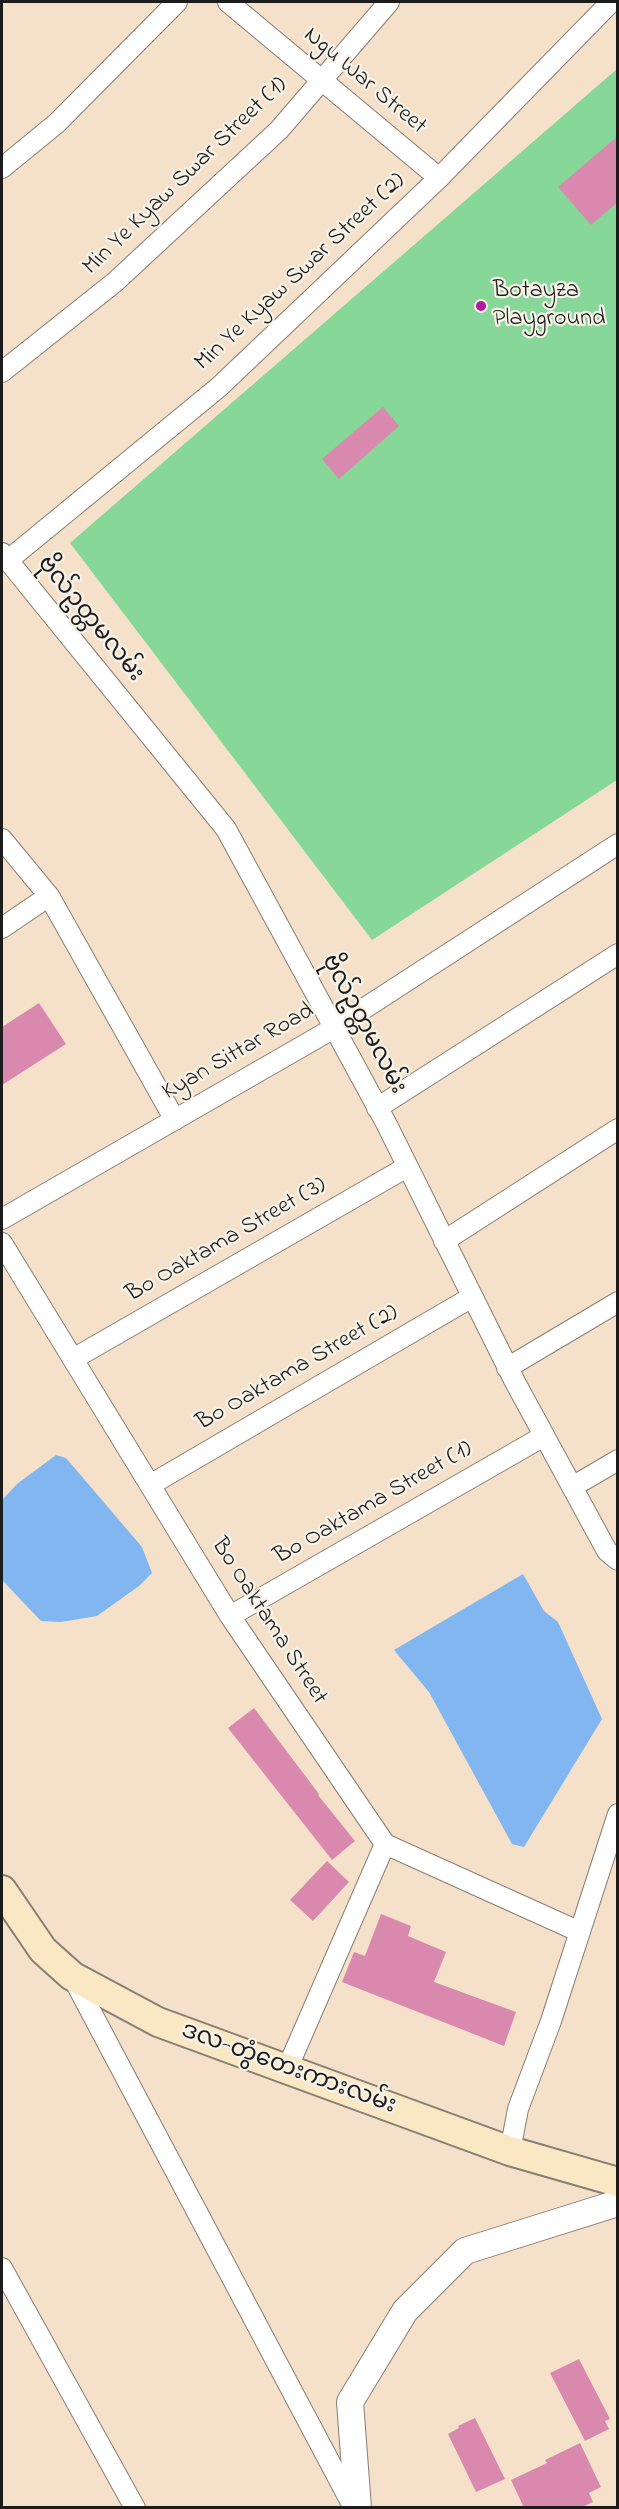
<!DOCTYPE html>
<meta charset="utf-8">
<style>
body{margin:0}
#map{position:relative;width:619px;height:2509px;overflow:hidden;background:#f5e1ca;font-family:"Indie Flower",sans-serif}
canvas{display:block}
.frame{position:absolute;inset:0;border:3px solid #1c1c1c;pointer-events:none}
</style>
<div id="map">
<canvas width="619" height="2509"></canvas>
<div class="frame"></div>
</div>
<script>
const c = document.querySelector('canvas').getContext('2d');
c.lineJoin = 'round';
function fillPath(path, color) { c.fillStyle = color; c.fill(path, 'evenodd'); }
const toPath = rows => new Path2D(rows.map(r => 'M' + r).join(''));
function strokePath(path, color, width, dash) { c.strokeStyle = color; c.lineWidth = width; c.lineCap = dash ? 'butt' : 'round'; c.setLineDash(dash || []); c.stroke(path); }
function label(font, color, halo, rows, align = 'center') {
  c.font = font + ' "Indie Flower","Noto Sans Myanmar",sans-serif'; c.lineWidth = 4.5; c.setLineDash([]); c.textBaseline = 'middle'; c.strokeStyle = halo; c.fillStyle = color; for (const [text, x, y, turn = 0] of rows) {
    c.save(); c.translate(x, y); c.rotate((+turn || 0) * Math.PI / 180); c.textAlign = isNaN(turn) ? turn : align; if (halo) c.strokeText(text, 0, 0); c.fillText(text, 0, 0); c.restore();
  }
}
const green = toPath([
 [617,69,617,780,372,940,70,543]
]);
const water = toPath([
 [56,1455,66,1458,142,1547,152,1573,139,1586,97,1616,61,1622,41,1621,2,1580,2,1500,17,1484],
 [523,1574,544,1611,558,1622,602,1719,524,1847,512,1844,429,1692,394,1650]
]);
const building = toPath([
 [618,136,618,202,591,225,558,187],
 [383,407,399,426,339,479,322,459],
 [39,1003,66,1044,2,1085,2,1027],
 [254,1708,319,1794,318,1795,355,1841,332,1860,228,1728],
 [327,1861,349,1882,313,1921,290,1900],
 [381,1914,411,1926,408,1936,446,1952,434,1982,516,2012,504,2046,342,1982,354,1952,365,1956],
 [579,2359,610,2419,605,2421,609,2429,585,2441,550,2373],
 [475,2418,505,2479,476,2492,448,2434,459,2428,458,2426],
 [580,2443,601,2487,589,2493,593,2502,580,2508,524,2508,511,2480,547,2463,545,2460]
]);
const minor = toPath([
 [228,2,439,178],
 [2,168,57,123,177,2],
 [2,372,115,282,279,130,389,2],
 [2,553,226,829,386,1123,515,1382,607,1551,618,1560],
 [7,561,219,387,439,178,611,2],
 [2,839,49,896,175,1120],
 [2,928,49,896],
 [377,1108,618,954],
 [2,1219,334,1028,618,844],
 [444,1241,618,1129],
 [2,1243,230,1616,385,1844,580,1932],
 [73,1359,407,1167],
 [507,1368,618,1302],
 [150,1485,472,1297],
 [572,1487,618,1460],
 [230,1616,544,1436],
 [72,1976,354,2508],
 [287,2069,385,1844],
 [510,2151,518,2109,551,2021,618,1814],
 [2,2268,135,2508]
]);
const tertiary = toPath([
 [358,2508,350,2402,405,2311,465,2251,618,2203]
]);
const secondary = toPath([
 [2,1890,43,1950,72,1976,158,2022,510,2151,618,2182]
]);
const markers = [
 [481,306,6,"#b5179e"]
];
const streetNames = [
 ["Ngu War Street",364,82,40],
 ["Min Ye Kyaw Swar Street (1)",186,177,-44],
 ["Min Ye Kyaw Swar Street (2)",301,273,-43],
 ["ဗိုလ်ဥတ္တမလမ်း",89,620,51],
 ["ဗိုလ်ဥတ္တမလမ်း",362,1025,62],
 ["Kyan Sittar Road",239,1053,-30],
 ["Bo Oaktama Street (3)",227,1241,-30],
 ["Bo Oaktama Street (2)",298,1369,-30],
 ["Bo Oaktama Street (1)",374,1504,-30],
 ["Bo Oaktama Street",268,1622,57],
 ["ဒလ-တွံတေးကားလမ်း",288,2070,20]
];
const poiNames = [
 ["Botayza",493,292],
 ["Playground",493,320]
];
fillPath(green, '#86d798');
fillPath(water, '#82b6f0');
fillPath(building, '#da89ae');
strokePath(minor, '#887e73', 22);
strokePath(tertiary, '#887e73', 28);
strokePath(secondary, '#887e73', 32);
strokePath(minor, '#fff', 20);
strokePath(tertiary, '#fff', 26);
strokePath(secondary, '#fae7c3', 28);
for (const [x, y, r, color] of markers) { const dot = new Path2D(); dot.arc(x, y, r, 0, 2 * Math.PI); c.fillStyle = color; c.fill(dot); strokePath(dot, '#f7f3e8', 2); }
label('24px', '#1c1c1c', '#f7f3e8', streetNames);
label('24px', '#1c1c1c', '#f7f3e8', poiNames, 'left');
</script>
